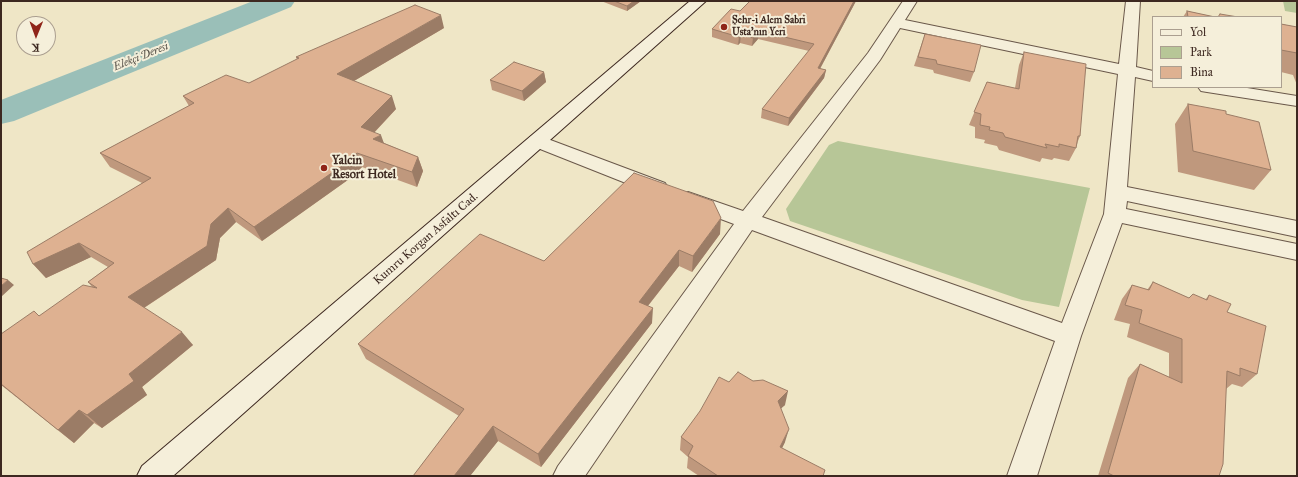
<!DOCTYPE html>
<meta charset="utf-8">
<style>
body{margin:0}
#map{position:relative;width:1298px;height:477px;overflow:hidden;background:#efe6c6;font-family:"IM FELL Great Primer",serif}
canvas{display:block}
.frame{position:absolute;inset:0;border:2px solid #3d2820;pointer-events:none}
.legend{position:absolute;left:1152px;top:16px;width:130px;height:72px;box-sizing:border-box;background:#f5efda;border:1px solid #ab9f90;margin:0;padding:5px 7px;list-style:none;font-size:12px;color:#3d2820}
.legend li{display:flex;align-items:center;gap:8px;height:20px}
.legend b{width:20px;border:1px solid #ab9f90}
.north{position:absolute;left:16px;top:16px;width:40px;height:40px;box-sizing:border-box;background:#f5efda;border:1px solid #ab9f90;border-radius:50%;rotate:181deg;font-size:11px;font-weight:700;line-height:16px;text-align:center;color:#3d2820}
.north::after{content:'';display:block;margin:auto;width:14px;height:18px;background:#8f2418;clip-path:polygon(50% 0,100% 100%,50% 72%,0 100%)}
</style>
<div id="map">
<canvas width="1298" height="477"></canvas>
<div class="frame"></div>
<ul class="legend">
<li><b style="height:5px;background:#f5efda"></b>Yol</li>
<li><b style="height:11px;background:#b7c697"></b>Park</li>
<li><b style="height:11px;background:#deb191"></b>Bina</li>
</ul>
<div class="north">K</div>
</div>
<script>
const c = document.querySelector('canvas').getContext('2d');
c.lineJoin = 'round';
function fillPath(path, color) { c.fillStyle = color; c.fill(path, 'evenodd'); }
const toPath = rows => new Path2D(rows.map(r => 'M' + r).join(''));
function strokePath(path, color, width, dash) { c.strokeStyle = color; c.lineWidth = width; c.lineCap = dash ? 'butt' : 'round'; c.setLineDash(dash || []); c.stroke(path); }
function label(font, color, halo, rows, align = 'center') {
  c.font = font + ' "IM FELL Great Primer",serif'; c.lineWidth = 4; c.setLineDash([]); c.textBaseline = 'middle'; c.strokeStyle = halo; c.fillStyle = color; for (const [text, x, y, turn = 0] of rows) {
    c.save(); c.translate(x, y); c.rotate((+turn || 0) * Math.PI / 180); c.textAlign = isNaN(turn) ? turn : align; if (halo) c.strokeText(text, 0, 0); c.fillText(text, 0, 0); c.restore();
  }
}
const green = toPath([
 [1283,1,1297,1,1297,13,1285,11],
 [838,141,1090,188,1059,307,1022,300,790,221,786,209,829,145]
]);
const river = toPath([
 [253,1,295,1,291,7,14,121,1,124,1,100,253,1]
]);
const street = toPath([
 [903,1,917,1,905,20,1119,64,1126,1,1140,1,1136,67,1153,71,1153,81,1135,77,1127,187,1297,221,1297,237,1127,201,1126,209,1297,244,1297,260,1122,223,1081,336,1037,476,1007,476,1055,341,752,230,585,476,553,476,558,466,734,224,681,204,678,199,681,194,688,192,743,211,868,53,903,1],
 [900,28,1118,74,1104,214,1062,323,762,217,880,60,900,28],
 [1198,87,1241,87,1297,96,1297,106,1207,92,1201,91,1198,87],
 [537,135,665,183,668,188,665,193,658,195,651,193,530,145,527,141,530,137,537,135]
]);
const secondary = toPath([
 [690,1,706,1,173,476,137,476,142,466,690,1]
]);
const wall = toPath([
 [601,1,641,1,627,11],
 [750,1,856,1,820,69,826,70,824,78,788,126,761,118,762,109,809,51,758,39,752,46,740,43,738,45,712,37,712,29,740,11],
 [1187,11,1215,17,1183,17],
 [1281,24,1297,27,1297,85,1293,75,1281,72],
 [444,28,354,81,396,109,374,133,384,143,418,157,423,171,417,187,362,167,352,177,262,241,236,222,220,238,216,260,144,308,193,345,142,387,147,395,102,428,94,423,74,443,1,385,1,334,39,316,92,287,88,282,108,267,91,257,46,278,33,264,142,183,110,167,100,153,189,106,183,96,249,83,297,60,296,57],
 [925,34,974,72,970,82,934,73,933,70,914,66],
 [1024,52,1080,136,1078,141,1076,148,1069,161,1054,158,1052,160,1042,158,1040,162,999,150,997,146,984,143,985,140,975,138,975,127,969,125,987,82,1015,88,1019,65],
 [544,72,546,82,524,101,492,90,490,80],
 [1188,104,1226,114,1271,170,1254,190,1178,172,1175,124],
 [720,234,692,272,679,266,648,306,652,323,541,467,498,441,470,476,413,476,459,416,366,359,358,344,544,261],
 [1153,282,1189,298,1205,300,1209,295,1227,312,1257,374,1242,387,1232,384,1226,389,1219,476,1098,476,1128,378,1140,364,1169,377,1169,353,1127,337,1130,324,1114,320,1122,299,1132,285,1147,290],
 [729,382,785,405,781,408,785,442,782,448,823,476,699,476,687,468,688,457,680,450,681,437]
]);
const shadedWall = toPath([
 [634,1,641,1,627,11,627,6],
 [854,1,856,1,816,76,818,68],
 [441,15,444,28,342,88,337,74],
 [759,31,758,39,752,46,753,38],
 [741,35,740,43,738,45,739,37],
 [826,70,824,78,788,126,789,118],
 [544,72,546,82,524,101,522,91],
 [392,96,396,109,366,141,361,127],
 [381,135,386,149,373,139],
 [357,153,362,167,352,177,262,241,254,227],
 [418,157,423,171,417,187,412,172],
 [228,208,236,222,220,238,216,260,139,311,128,297],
 [721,218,720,234,692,272,693,256],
 [79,243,91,257,46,278,33,264],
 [679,250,679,266,639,317,639,302],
 [8,280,14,285,1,297,1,286],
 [653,308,652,323,541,467,538,454],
 [182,332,193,345,142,387,147,395,102,428,87,415,129,374],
 [788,391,785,405,775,414,778,401],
 [79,410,94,423,74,443,58,430],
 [493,426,498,441,470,476,454,476],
 [789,429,785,442,776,460,780,447]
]);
const building = toPath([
 [614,1,634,1,627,6,614,1],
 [750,1,854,1,818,68,826,70,789,118,762,109,814,44,759,31,753,38,741,35,739,37,712,29,731,9,740,11,750,1],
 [415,5,441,15,337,74,392,96,361,127,381,135,373,139,418,157,412,172,357,153,346,163,254,227,228,208,211,224,207,246,128,297,182,332,129,374,134,381,87,415,79,410,58,430,1,384,1,334,34,311,39,316,83,285,97,288,88,282,114,263,79,243,33,264,27,252,151,178,100,153,194,103,183,96,226,75,249,83,299,58,296,57,415,5],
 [1187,11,1215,17,1188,17,1187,11],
 [1220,14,1238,17,1218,17,1220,14],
 [1281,24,1297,27,1297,53,1281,50,1281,24],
 [925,34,981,45,974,72,937,64,936,60,918,57,925,34],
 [1024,52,1086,64,1080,136,1078,136,1076,148,1059,144,1059,147,1045,144,1047,148,1005,137,1003,133,989,130,990,127,980,125,981,114,974,112,987,82,1019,89,1024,52],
 [514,62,544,72,522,91,490,80,514,62],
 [1188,104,1226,111,1226,114,1259,122,1271,170,1193,151,1188,104],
 [634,173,713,201,721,218,693,256,679,250,639,302,653,308,538,454,493,426,454,476,413,476,464,409,358,344,480,234,544,261,634,173],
 [1,278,8,280,1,286,1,278],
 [1153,282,1189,298,1193,294,1207,300,1209,295,1231,304,1227,312,1266,326,1257,374,1240,368,1240,376,1227,371,1223,464,1219,476,1114,476,1108,473,1140,364,1182,383,1182,339,1139,323,1142,310,1125,305,1132,285,1149,290,1153,282],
 [738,372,753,381,763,380,788,391,778,401,789,429,780,447,825,470,823,476,718,476,688,456,693,446,681,437,700,411,719,377,729,382,738,372]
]);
const markers = [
 [724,27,4,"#8f2418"],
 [324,168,4,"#8f2418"]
];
const farPoinames = [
 ["Şehr-i Alem Sabri",732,21],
 ["Usta'nın Yeri",732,33]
];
const farWaternames = [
 ["Elekçi Deresi",141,57,-22]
];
const poiNames = [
 ["Yalcin",332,161],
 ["Resort Hotel",332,175]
];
const streetNames = [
 ["Kumru Korgan Asfaltı Cad.",426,239,-41]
];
fillPath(green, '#b7c697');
fillPath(river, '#9abfb8');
strokePath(street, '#6a584a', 2);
strokePath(secondary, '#3d2820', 2);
fillPath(street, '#f5efda');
fillPath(secondary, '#f5efda');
fillPath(wall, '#bf987d');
fillPath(shadedWall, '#9b7c66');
fillPath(building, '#deb191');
strokePath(building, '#9b7c66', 1);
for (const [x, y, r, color] of markers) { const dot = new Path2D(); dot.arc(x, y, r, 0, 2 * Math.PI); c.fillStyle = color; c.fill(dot); strokePath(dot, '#f5efda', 1.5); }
label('bold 10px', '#3d2820', '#f5efda', farPoinames, 'left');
label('italic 11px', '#544e46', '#f5efda', farWaternames);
label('bold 12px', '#3d2820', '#f5efda', poiNames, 'left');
label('12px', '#3d2820', '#f5efda', streetNames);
</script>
